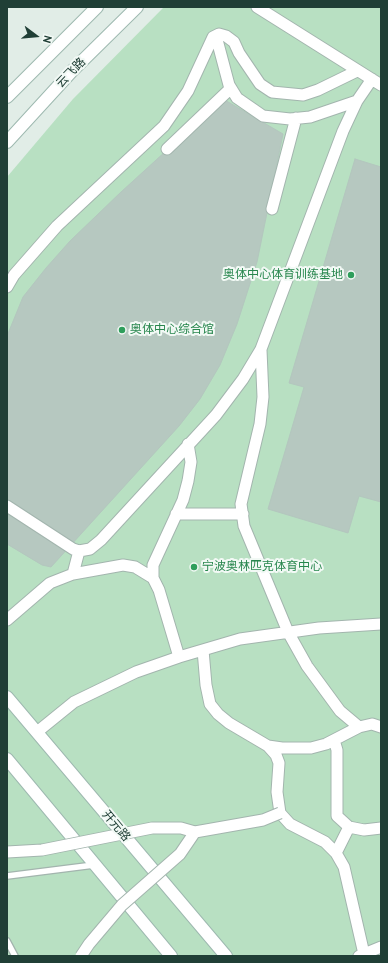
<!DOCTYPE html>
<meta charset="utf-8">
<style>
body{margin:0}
#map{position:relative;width:388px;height:963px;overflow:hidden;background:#e1ede7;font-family:"PT Sans",sans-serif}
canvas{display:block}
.frame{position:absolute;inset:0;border:8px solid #203f36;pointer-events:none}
.north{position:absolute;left:16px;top:16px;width:40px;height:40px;-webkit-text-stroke:3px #f2f9f5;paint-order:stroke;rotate:106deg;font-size:11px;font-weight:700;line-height:16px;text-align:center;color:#203f36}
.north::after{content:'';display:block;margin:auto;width:14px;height:18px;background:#203f36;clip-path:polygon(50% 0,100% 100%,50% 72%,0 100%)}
</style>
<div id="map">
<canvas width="388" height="963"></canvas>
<div class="frame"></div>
<div class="north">N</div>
</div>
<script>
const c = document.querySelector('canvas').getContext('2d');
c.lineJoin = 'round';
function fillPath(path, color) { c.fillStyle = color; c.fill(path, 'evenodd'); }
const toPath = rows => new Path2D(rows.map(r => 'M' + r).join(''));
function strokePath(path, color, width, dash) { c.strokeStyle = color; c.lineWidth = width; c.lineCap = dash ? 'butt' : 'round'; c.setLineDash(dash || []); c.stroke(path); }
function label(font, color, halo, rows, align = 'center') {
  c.font = font + ' "PT Sans","Noto Sans SC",sans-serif'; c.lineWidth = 4; c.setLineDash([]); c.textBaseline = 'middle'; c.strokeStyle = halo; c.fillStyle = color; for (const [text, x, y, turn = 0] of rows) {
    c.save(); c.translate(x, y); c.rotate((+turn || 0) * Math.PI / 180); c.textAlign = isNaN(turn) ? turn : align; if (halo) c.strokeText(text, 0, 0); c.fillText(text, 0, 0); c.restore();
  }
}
const green = toPath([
 [164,7,381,7,381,956,7,956,7,177,73,99]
]);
const building = toPath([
 [223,99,283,134,257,262,237,324,220,365,200,399,179,426,51,567,42,565,7,544,7,336,23,297,46,268,70,241,121,192,223,99],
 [355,159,381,167,381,502,359,496,348,533,268,509,304,387,289,383,355,159]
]);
const lane = toPath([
 [7,876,94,865],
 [7,941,15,956]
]);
const street = toPath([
 [257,7,381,85],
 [216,36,229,85,237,98,263,116,290,119,310,117,357,101],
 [167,149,231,88],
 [272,209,296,118],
 [7,287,14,275,57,226,164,126,188,91,213,37,219,34,226,36,234,42,239,53,260,84,272,92,303,95,318,90,357,71],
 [261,350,263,397,260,424,241,504,244,526,288,632,307,666,340,711,359,727],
 [7,506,73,549,79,551,90,549,101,540,216,415,243,379,261,349,343,131,357,101,372,79],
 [176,514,243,514],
 [73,574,79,551],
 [7,620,50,583,73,574,123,565,135,567,153,578],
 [203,650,206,685,210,704,218,714,229,723,268,746,282,748,311,748,326,744,359,727,372,724,381,727],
 [179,657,159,590,153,578,153,565,183,500,188,481,191,462,188,444],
 [37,732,74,702,136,672,179,657,240,639,319,628,381,624],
 [334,740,337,750,337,816,349,827,364,830,381,828],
 [268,746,276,755,279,763,277,792,280,813,290,824,325,842,336,853,344,867,364,954],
 [336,853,349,827],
 [359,956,381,947]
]);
const secondary = toPath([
 [7,97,97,7],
 [7,142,72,71,137,7],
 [7,697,226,956],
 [7,759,171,956]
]);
const streetBridge = toPath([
 [7,852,42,850,152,828,181,828,195,832,263,820,280,813],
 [81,956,89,944,122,905,180,854,195,832]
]);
const markers = [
 [351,275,4,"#2e9e5b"],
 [122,330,4,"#2e9e5b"],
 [194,567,4,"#2e9e5b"]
];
const streetNames = [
 ["云飞路",71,73,-46],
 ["开元路",116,826,50]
];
const leisureNames = [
 ["奥体中心体育训练基地",343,275,"right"],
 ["奥体中心综合馆",130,330],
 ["宁波奥林匹克体育中心",202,567]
];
fillPath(green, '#b8e0c2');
fillPath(building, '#b6c8c0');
strokePath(building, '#b3c7be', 1);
strokePath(lane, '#a3b5ae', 8);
strokePath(street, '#a3b5ae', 13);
strokePath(secondary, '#9eb9b0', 14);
strokePath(lane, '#fff', 5.5);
strokePath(street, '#fff', 11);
strokePath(secondary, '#fff', 12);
strokePath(streetBridge, '#a3b5ae', 13, []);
strokePath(streetBridge, '#fff', 11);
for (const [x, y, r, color] of markers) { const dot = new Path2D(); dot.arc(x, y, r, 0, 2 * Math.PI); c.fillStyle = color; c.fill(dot); strokePath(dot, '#f2f9f5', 1.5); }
label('12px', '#203f36', '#f2f9f5', streetNames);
label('12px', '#27864d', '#f2f9f5', leisureNames, 'left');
</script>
